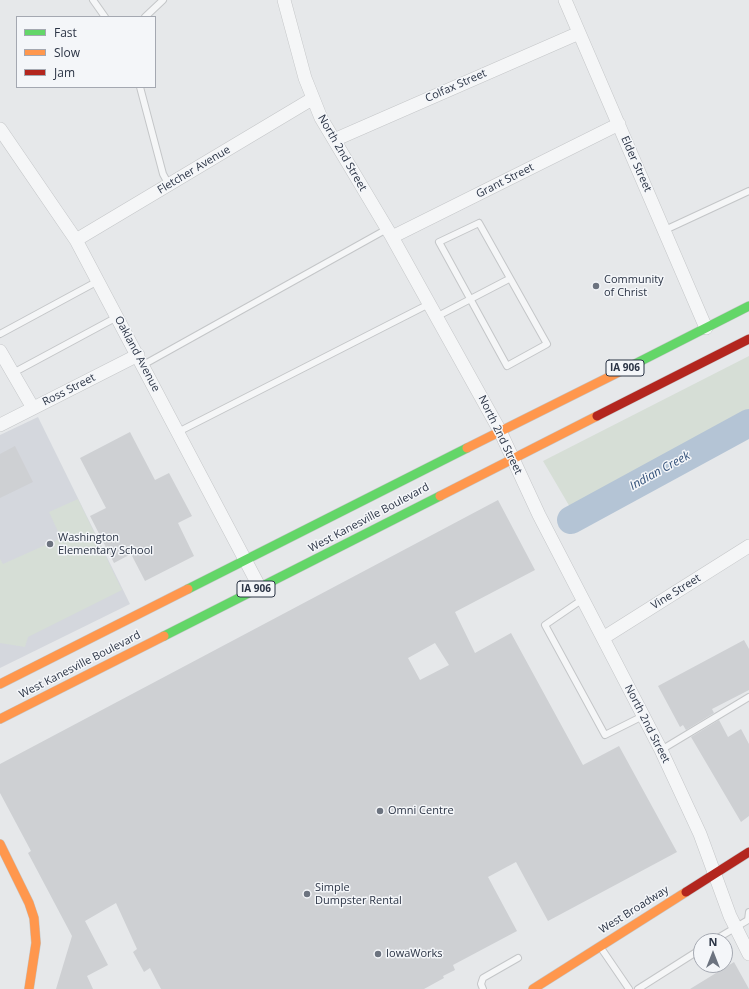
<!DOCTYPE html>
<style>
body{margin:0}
#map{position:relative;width:749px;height:989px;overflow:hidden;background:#e6e8ea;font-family:"Open Sans",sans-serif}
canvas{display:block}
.legend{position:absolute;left:16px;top:16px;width:140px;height:72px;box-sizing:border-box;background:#f4f6f9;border:1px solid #a4a8b1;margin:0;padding:5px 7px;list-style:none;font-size:12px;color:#2b3445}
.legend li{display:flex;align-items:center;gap:8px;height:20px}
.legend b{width:20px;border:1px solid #a4a8b1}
.north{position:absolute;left:693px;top:933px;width:40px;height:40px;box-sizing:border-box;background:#f4f6f9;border:1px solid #a4a8b1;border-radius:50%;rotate:0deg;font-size:11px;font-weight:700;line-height:16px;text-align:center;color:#2b3445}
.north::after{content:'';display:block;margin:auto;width:14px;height:18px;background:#6c737f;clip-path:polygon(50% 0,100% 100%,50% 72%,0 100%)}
</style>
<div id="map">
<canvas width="749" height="989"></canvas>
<ul class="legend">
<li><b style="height:5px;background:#63d668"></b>Fast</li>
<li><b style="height:5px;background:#ff974d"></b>Slow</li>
<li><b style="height:5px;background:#b3261e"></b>Jam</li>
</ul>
<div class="north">N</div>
</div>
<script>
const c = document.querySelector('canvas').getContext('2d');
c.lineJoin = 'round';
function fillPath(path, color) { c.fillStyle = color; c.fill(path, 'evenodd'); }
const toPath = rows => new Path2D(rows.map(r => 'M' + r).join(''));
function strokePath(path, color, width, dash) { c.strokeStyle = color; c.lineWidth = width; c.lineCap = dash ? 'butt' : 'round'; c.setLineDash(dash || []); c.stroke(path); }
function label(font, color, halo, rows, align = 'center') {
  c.font = font + ' "Open Sans",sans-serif'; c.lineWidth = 3; c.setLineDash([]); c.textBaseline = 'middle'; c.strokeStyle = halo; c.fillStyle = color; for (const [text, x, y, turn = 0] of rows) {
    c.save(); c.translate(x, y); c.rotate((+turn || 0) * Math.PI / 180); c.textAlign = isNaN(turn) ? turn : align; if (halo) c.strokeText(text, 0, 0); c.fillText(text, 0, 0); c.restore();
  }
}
const built = toPath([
 [38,417,130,604,0,668,0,435]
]);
const green = toPath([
 [749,356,749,427,581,526,543,461],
 [78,499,122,590,28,637,25,647,0,643,0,559,3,564,61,538,49,512]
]);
const river = toPath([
 [571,520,749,423]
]);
const building = toPath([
 [130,432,155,480,169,473,192,516,178,523,194,556,145,581,131,554,114,563,90,516,106,508,80,458],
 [15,446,33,482,0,498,0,454],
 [498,500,535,570,455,612,475,653,511,633,583,765,619,746,677,852,548,921,516,862,488,877,517,931,453,965,455,970,443,976,444,978,424,989,161,989,150,968,144,972,133,952,137,949,116,903,85,921,108,965,87,976,93,989,56,989,72,936,28,853,31,851,0,793,0,764],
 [435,643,449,665,420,680,408,658],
 [744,640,749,649,749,690,712,709,714,713,686,730,683,725,680,727,658,686],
 [719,720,728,737,741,729,749,744,749,816,741,822,691,737],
 [734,962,749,989,690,989]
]);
const lane = toPath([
 [93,0,105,17],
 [145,17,163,0],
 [140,87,163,174,169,185],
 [479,223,547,344,507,366,439,242,479,223],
 [665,230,749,191],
 [436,317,509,279],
 [0,334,98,281],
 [143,365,387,229],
 [13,373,117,317],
 [178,432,429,304],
 [583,599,545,625,605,735,643,716],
 [661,750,749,697],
 [748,920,749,912],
 [713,941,748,920],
 [601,948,629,989],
 [483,989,481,984,483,978,518,958],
 [638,989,701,949]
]);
const street = toPath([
 [284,0,305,78,321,118,392,237,500,431,539,515,661,750,700,834,730,916,749,954],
 [565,0,706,328],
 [0,129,76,240,260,588],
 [334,140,579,33],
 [392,237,619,124],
 [76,240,312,99],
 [0,351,33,408],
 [0,425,138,355],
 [603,638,749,546]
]);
const fast = toPath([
 [629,367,749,306],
 [188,589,467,448],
 [164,636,440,496]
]);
const slow = toPath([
 [467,448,629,367],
 [440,496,597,416],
 [0,684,188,589],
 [0,719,164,636],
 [0,844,29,903,34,918,36,943,29,989],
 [533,989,686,892]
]);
const jam = toPath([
 [597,416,749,339],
 [686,892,749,852]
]);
const markers = [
 [596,286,4,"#6c737f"],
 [50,544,4,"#6c737f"],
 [380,811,4,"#6c737f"],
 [307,894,4,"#6c737f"],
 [378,954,4,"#6c737f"]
];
const shields = [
 [625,368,38],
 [256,589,38]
];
const shieldNames = [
 ["IA 906",625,368],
 ["IA 906",256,589]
];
const streetNames = [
 ["Colfax Street",456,86,-24],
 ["North 2nd Street",342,153,60],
 ["Elder Street",636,164,66],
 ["Fletcher Avenue",194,170,-31],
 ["Grant Street",505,181,-27],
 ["Oakland Avenue",137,354,62],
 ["Ross Street",69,390,-27],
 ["North 2nd Street",500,435,64],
 ["West Kanesville Boulevard",369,518,-28],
 ["Vine Street",676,592,-32],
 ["West Kanesville Boulevard",80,665,-27],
 ["North 2nd Street",647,724,63],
 ["West Broadway",634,910,-32]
];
const poiNames = [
 ["Community",604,280],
 ["of Christ",604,293],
 ["Washington",58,538],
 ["Elementary School",58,551],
 ["Omni Centre",388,811],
 ["Simple",315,888],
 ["Dumpster Rental",315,901],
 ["IowaWorks",386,954]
];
const waterNames = [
 ["Indian Creek",660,471,-29]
];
fillPath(built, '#d4d7dd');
fillPath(green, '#d6ded6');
strokePath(river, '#b4c4d5', 28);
fillPath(building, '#ced0d3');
strokePath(lane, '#c4c6c8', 8);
strokePath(street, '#c4c6c8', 14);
strokePath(fast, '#c4c6c8', 10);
strokePath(slow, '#c4c6c8', 10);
strokePath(jam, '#c4c6c8', 10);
strokePath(lane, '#f5f6f7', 6);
strokePath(street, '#f5f6f7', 13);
strokePath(fast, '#63d668', 9);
strokePath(slow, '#ff974d', 9);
strokePath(jam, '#b3261e', 9);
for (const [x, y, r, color] of markers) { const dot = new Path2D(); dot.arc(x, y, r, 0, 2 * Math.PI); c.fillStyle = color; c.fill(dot); strokePath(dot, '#f4f6f9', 1.5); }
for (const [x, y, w] of shields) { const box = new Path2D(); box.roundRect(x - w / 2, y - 8, w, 16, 3); c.fillStyle = '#f4f6f9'; c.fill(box); strokePath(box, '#2b3445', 1); }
label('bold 10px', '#2b3445', null, shieldNames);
label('11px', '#2b3445', '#f4f6f9', streetNames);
label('11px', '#2b3445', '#f4f6f9', poiNames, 'left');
label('italic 12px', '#34527a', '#f4f6f9', waterNames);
</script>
